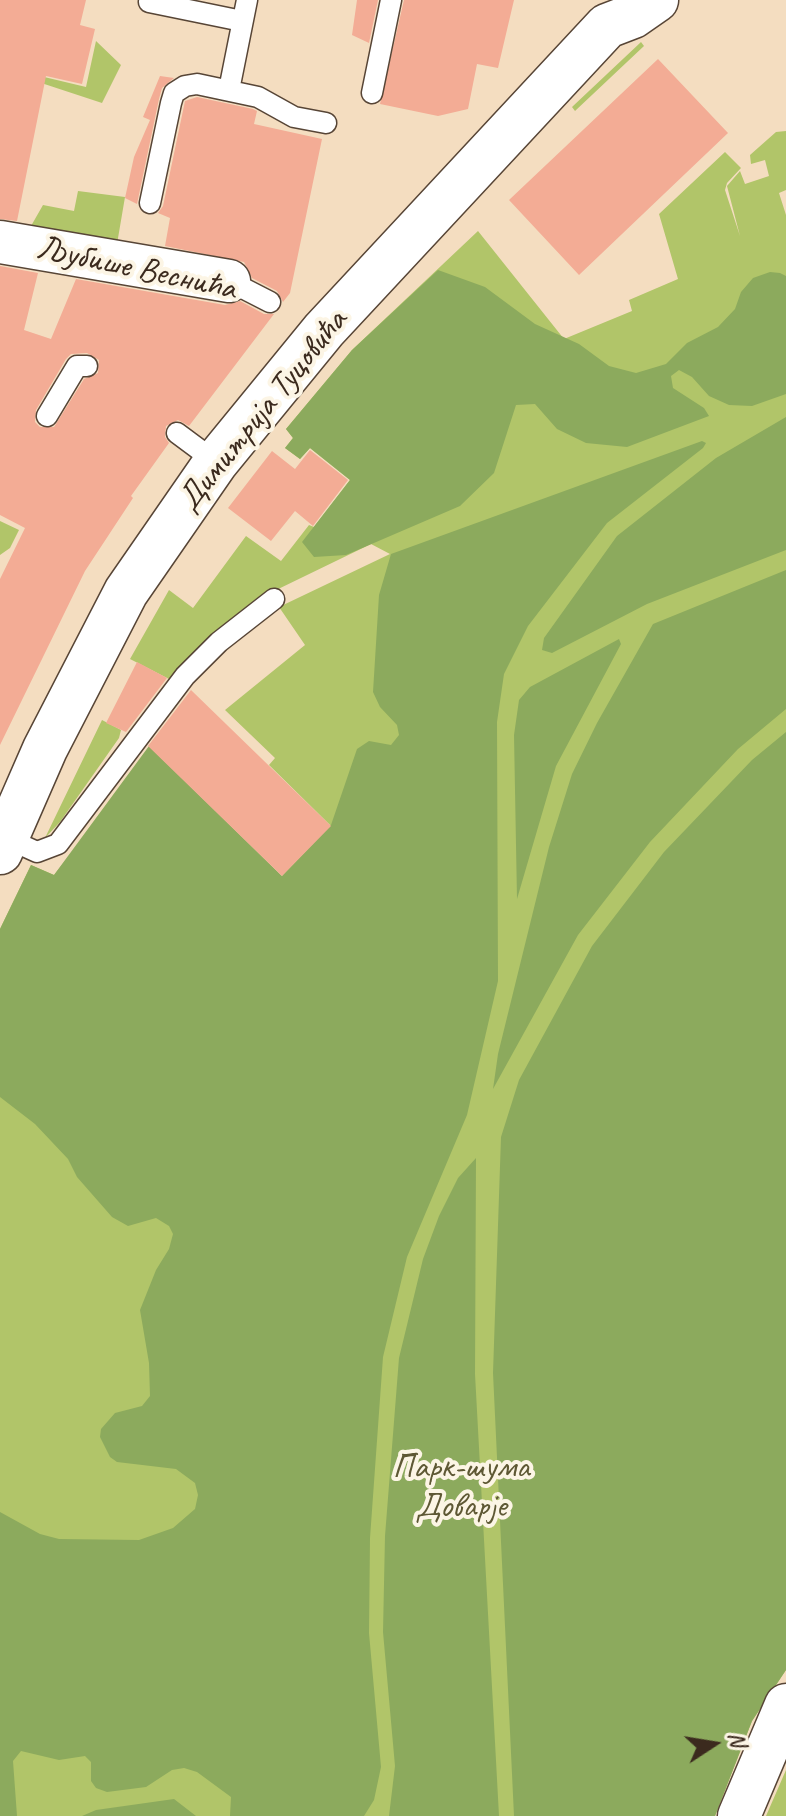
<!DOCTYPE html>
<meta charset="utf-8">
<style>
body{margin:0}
#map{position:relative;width:786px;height:1816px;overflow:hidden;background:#f4ddc0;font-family:Caveat,sans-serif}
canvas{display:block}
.north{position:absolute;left:674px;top:1704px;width:80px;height:80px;-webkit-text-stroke:6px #fcf5e5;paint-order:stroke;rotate:78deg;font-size:22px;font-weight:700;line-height:32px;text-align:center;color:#3b2a1e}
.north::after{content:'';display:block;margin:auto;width:28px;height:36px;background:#3b2a1e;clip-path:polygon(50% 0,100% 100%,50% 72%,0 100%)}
</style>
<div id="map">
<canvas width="786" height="1816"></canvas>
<div class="north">N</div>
</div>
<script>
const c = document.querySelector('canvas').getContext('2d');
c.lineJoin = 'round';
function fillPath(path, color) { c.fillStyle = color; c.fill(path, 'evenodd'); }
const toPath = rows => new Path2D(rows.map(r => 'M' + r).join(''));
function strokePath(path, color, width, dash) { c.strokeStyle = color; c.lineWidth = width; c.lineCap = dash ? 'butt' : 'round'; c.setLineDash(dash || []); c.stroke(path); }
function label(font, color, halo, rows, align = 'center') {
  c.font = font + ' Caveat,sans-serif'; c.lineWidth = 8; c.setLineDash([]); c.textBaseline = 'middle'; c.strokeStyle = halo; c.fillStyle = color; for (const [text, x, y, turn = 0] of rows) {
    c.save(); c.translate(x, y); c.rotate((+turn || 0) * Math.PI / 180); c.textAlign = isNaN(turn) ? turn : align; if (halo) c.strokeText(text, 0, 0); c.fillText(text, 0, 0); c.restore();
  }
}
const green = toPath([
 [96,41,121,65,102,103,17,75,19,71,86,87],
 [641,42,644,46,575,111,572,107],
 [786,131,786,190,779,193,786,215,786,1670,752,1721,715,1816,0,1816,0,929,31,865,54,875,100,816,282,876,330,825,269,765,275,758,225,710,305,645,279,607,390,554,371,544,270,593,212,635,169,679,130,659,169,590,193,608,246,536,281,561,309,525,314,527,350,480,310,448,300,459,285,448,293,438,286,429,352,350,478,231,564,339,632,311,629,300,678,279,659,214,725,152,741,168,727,183,725,190,740,236,727,186,740,171,745,184,769,176,765,160,751,164,750,155,776,132],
 [78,191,125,197,117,244,31,226,43,205,74,211],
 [0,521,19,530,10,548,0,555],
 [102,720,121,730,119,738,60,822,45,838],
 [786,1770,786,1816,766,1816]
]);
const forest = toPath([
 [438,270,485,287,535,324,579,344,609,366,636,373,666,364,687,343,718,327,735,309,741,292,753,278,770,272,780,273,786,276,786,394,752,406,729,405,709,396,692,377,679,370,671,376,673,388,704,408,709,416,627,447,586,443,557,429,535,404,516,405,494,473,460,506,346,555,314,557,302,542,350,480,310,448,300,459,285,448,293,438,286,429,352,350],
 [786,417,786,550,647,604,552,653,542,650,544,638,617,536,716,458],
 [702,441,706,443,703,448,607,523,528,626,504,674,497,722,498,981,467,1115,407,1257,383,1357,370,1538,369,1633,381,1767,374,1800,364,1816,230,1816,231,1797,197,1772,184,1768,172,1770,146,1787,107,1792,96,1788,91,1781,91,1762,85,1756,59,1760,21,1751,13,1761,17,1816,0,1816,0,1512,40,1534,59,1539,139,1540,173,1528,195,1509,198,1495,195,1483,176,1469,117,1462,110,1457,100,1437,101,1429,115,1413,142,1406,150,1396,149,1363,140,1310,156,1270,169,1249,173,1234,169,1226,156,1218,128,1226,112,1217,77,1177,68,1159,35,1124,0,1097,0,929,31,865,54,875,149,746,282,876,331,825,357,749,369,741,391,745,399,735,397,725,380,707,373,692,379,595,391,554],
 [786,570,786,709,738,749,650,842,578,935,493,1089,498,1054,549,847,572,774,597,723,653,624],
 [619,639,621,644,556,766,517,899,514,735,519,700,530,687],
 [786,732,786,1670,752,1721,715,1816,514,1816,493,1373,501,1137,519,1080,592,946,664,852,752,760],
 [476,1158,475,1374,499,1816,389,1816,395,1766,383,1632,385,1536,399,1358,423,1259,439,1216,458,1178],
 [174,1799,196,1816,82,1816,96,1810]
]);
const building = toPath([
 [0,0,86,0,80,25,95,29,82,84,46,76,17,221,0,219],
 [357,0,378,0,369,43,352,35],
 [404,0,514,0,498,68,477,64,468,109,438,116,380,104],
 [658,59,728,133,579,275,509,200],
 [160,76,174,78,162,88,159,99,137,204,125,198,134,157,150,120,143,117],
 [197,97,253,109,257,111,254,124,322,139,290,293,283,302,277,291,252,278,244,262,165,246,170,218,158,213,163,206,185,101],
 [0,266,38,273,24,330,51,339,76,279,225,305,240,301,264,314,274,314,189,426,178,420,166,426,165,437,169,443,131,496,133,498,85,571,0,745,0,579,25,528,0,515],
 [87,353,99,360,98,373,84,379,54,427,40,427,35,422,36,410,66,359,71,354],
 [310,450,348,480,313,526,295,511,271,541,228,508,272,451,295,469],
 [137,662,167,678,126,732,106,723],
 [191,690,331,826,282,876,148,746]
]);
const lane = toPath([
 [149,2,242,21],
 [229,90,247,0],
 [372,93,391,0],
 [150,203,171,103,174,93,185,86,197,84,258,97,294,117,326,123],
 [229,281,270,302],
 [47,416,77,366,87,366],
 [177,433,216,462],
 [6,838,37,852,58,844,185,676,219,642,274,599]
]);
const street = toPath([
 [0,242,229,281],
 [739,1816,786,1705]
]);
const secondary = toPath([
 [0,852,45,749,126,592,216,462,324,330,607,26,633,16,656,0]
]);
const streetNames = [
 ["Љубише Веснића",136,269,12],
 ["Димитрија Туцовића",263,411,-51]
];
const parkNames = [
 ["Парк-шума",461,1468],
 ["Доварје",461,1507]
];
fillPath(green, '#b1c569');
fillPath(forest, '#8caa5d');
fillPath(building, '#f3ac95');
strokePath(lane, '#574536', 23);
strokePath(street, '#574536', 45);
strokePath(secondary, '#574536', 47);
strokePath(lane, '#fff', 20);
strokePath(street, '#fff', 42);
strokePath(secondary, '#fff', 44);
label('34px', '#3b2a1e', '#fcf5e5', streetNames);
label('34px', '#5e5834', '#fcf5e5', parkNames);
</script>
